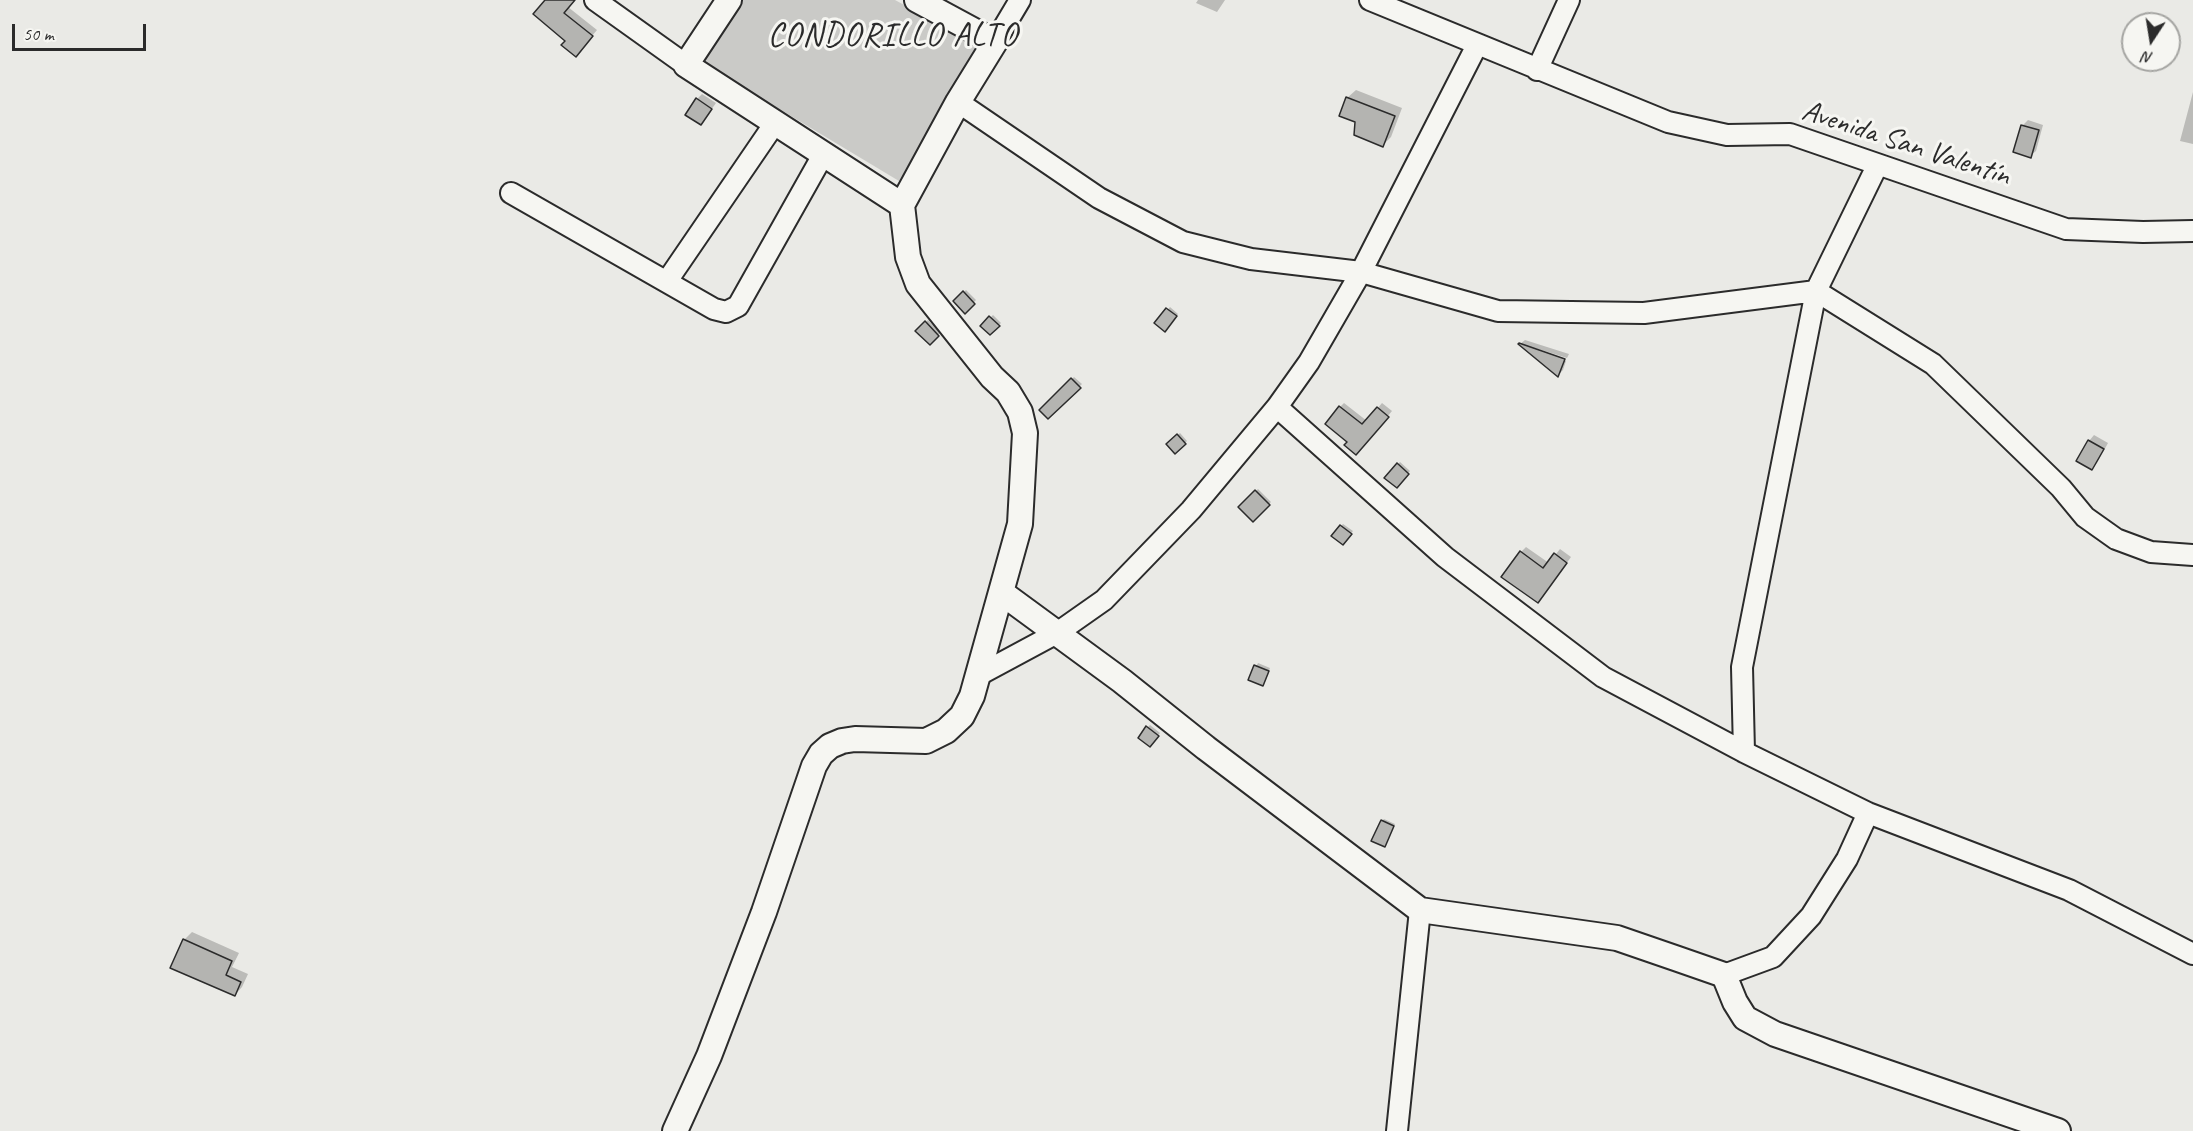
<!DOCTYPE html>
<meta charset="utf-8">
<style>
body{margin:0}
#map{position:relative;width:2193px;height:1131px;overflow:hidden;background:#eaeae6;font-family:Caveat,sans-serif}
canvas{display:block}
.north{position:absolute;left:2121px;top:12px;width:60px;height:60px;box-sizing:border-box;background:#f6f6f2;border:2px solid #a5a5a2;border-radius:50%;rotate:192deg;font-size:16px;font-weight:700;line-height:24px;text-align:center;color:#2b2b2b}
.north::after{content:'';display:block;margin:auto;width:21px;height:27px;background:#2b2b2b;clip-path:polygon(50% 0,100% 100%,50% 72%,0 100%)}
.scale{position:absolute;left:12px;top:24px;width:134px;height:27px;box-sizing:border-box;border:3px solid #2b2b2b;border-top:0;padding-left:8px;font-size:18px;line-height:21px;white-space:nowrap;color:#2b2b2b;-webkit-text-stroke:4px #f6f6f2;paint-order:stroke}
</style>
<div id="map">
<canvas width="2193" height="1131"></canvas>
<div class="north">N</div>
<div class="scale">50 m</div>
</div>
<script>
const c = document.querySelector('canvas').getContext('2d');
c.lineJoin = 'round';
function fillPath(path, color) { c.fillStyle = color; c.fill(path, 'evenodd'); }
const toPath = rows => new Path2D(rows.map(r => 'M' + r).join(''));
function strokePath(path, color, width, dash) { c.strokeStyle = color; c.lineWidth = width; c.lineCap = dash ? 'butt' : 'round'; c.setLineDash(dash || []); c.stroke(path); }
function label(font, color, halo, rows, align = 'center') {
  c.font = font + ' Caveat,sans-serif'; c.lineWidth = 6; c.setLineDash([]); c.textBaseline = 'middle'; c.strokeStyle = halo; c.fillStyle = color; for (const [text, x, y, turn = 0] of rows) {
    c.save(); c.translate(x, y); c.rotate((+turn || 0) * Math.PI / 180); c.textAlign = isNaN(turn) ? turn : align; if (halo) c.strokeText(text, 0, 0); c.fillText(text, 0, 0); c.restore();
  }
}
const green = toPath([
 [743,0,895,0,978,45,899,181,701,62]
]);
const shadow = toPath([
 [547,0,574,0,568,7,597,30,581,49,567,40],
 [1198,0,1225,0,1217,12,1196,3],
 [1356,90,1402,108,1391,137,1383,145,1357,121,1347,98],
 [2193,92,2193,144,2180,141],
 [702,94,716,103,701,124,697,99],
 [2028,120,2043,125,2036,151,2030,156,2022,126],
 [966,290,976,300,965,312,955,301],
 [1170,307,1178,314,1167,328,1157,323],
 [993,315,1001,323,990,333,982,326],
 [928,320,940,333,930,343,918,331],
 [1525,340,1569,354,1567,358,1535,348,1539,353,1566,361,1563,370,1558,375,1520,344],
 [1074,377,1082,384,1048,417,1041,410],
 [1344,403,1367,421,1382,403,1392,411,1360,449,1350,441,1340,407],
 [1180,433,1187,441,1175,452,1168,444],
 [2094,435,2108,443,2097,463,2092,468,2089,441],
 [1400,462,1410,471,1397,486,1386,478],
 [1258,489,1271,502,1253,520,1240,507],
 [1343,524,1353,531,1345,541,1333,535],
 [1526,547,1549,563,1560,549,1571,557,1543,596,1521,552],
 [1258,663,1270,668,1264,682,1250,679],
 [1150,725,1160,733,1152,743,1148,727],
 [1384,819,1395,824,1386,843,1382,821],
 [192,932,239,953,232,967,248,974,242,987,235,995,184,940]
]);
const building = toPath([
 [545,0,575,0,564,13,593,36,576,57,561,45,565,41,533,14,545,0],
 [1346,97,1395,116,1383,147,1354,135,1355,122,1339,116,1346,97],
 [696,98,712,109,701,125,685,115,696,98],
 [2021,125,2039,130,2031,158,2013,152,2021,125],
 [963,291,975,304,965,314,953,301,963,291],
 [1166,308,1177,316,1165,332,1154,323,1166,308],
 [989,316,1000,326,990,335,980,326,989,316],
 [925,321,939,336,930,345,915,331,925,321],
 [1519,343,1565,359,1558,377,1518,344,1519,343],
 [1071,378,1081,388,1048,419,1039,410,1071,378],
 [1339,406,1362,424,1377,407,1389,417,1356,455,1344,445,1347,442,1325,424,1339,406],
 [1177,434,1186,444,1175,454,1166,444,1177,434],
 [2088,440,2104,449,2092,470,2076,461,2088,440],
 [1397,463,1409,474,1397,488,1384,478,1397,463],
 [1255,490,1270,505,1253,522,1238,507,1255,490],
 [1340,525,1352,534,1343,545,1331,536,1340,525],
 [1520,551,1543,568,1554,553,1567,563,1538,603,1501,577,1520,551],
 [1254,665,1269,671,1263,686,1248,680,1254,665],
 [1146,726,1159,736,1150,747,1138,738,1146,726],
 [1381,820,1394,826,1385,847,1371,841,1381,820],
 [183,939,232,961,226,975,241,982,235,996,170,968,183,939]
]);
const minor = toPath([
 [595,0,686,65],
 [1370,0,1668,122,1727,135,1790,134,2066,229,2143,232,2193,231],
 [995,42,1020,0],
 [1537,70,1569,0],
 [958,102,1099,198,1183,242,1251,259,1361,272,1498,311,1644,313,1816,291,1933,364,2061,488,2085,517,2116,539,2151,552,2193,555],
 [511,193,714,309,726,312,738,306,823,155],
 [667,281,775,123],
 [1277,407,1445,557,1603,677,1744,752,1868,813,2069,890,2193,954],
 [977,676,1057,633,1104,600,1191,510,1277,407,1309,362,1361,272,1477,45],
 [1744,752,1742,667,1816,291,1877,166],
 [1724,975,1773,957,1811,916,1847,859,1868,813],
 [1397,1131,1420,910]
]);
const tertiary = toPath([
 [729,0,686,65,902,205],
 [1002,593,1122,681,1206,748,1420,910,1617,938,1678,959,1724,975,1735,1002,1745,1018,1775,1034,2058,1131],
 [675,1131,709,1056,764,912,814,766,821,754,830,746,842,741,855,739,926,741,946,731,962,716,972,696,1020,524,1025,433,1020,412,1008,392,992,377,918,284,908,257,902,205,958,102,995,42,917,0]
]);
const streetNames = [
 ["Avenida San Valentín",1906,144,18]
];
const quarterNames = [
 ["CONDORILLO ALTO",893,36]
];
fillPath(green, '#cacac7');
fillPath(shadow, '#0003');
fillPath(building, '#b4b4b1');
strokePath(building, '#2b2b2b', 1.5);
strokePath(minor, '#2b2b2b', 24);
strokePath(tertiary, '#2b2b2b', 28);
strokePath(minor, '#f6f6f2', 20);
strokePath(tertiary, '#f6f6f2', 24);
label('30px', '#2b2b2b', '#f6f6f2', streetNames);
c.letterSpacing = '1.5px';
label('33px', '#2b2b2b', '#f6f6f2', quarterNames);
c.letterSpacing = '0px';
</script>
